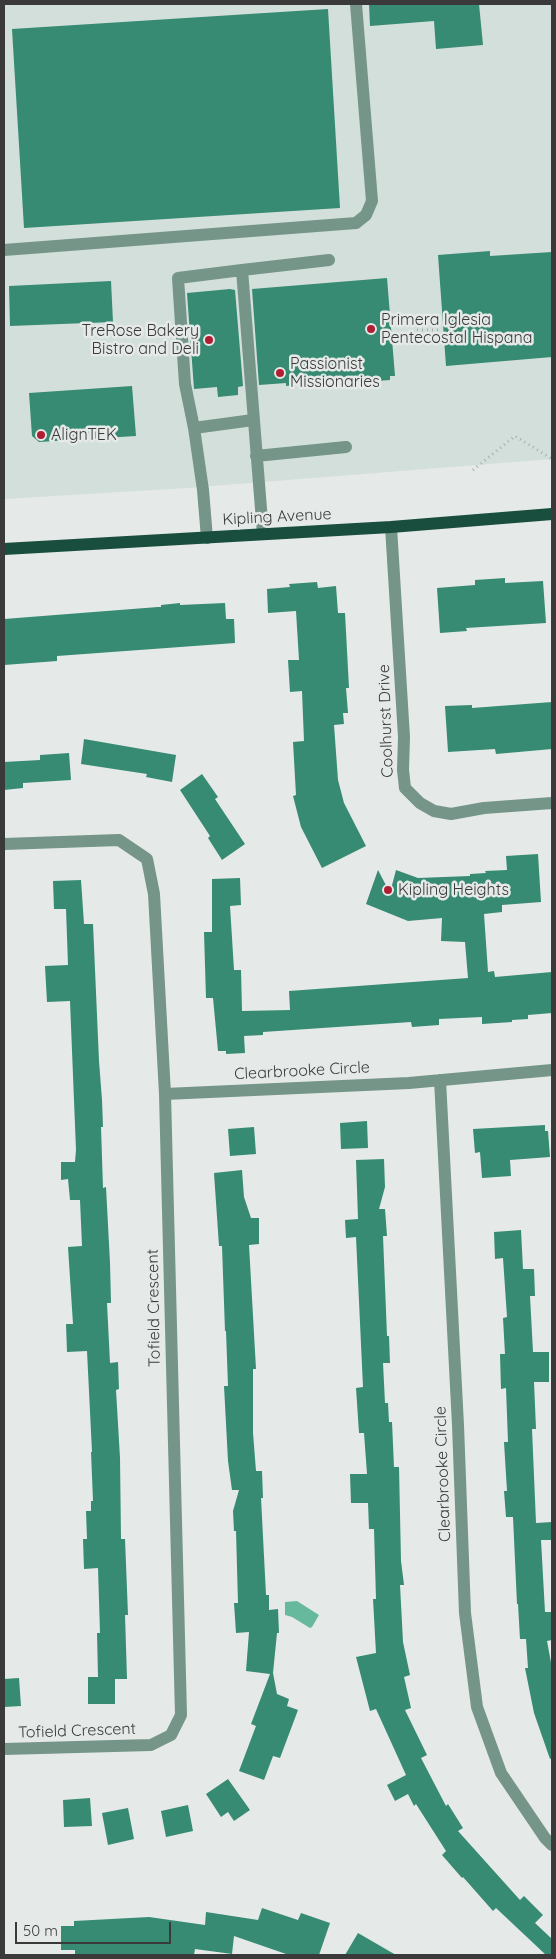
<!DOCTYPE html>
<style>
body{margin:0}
#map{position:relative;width:556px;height:1959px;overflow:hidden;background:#e5e9e8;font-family:Quicksand,sans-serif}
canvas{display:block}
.frame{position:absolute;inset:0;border:5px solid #393a39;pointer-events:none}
.scale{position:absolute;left:15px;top:1922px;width:156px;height:22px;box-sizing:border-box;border:2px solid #393a39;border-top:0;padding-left:6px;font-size:15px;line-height:18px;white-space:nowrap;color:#393a39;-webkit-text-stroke:4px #e5e9e8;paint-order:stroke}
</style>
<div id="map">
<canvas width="556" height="1959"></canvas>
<div class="frame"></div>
<div class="scale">50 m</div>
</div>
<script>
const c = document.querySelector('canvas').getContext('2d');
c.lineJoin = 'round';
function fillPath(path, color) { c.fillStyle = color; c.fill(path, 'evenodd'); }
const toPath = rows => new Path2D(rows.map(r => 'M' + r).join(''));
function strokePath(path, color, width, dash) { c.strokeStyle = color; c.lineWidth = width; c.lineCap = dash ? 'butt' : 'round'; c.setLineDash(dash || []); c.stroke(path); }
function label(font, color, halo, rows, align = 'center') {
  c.font = font + ' Quicksand,sans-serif'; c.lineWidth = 5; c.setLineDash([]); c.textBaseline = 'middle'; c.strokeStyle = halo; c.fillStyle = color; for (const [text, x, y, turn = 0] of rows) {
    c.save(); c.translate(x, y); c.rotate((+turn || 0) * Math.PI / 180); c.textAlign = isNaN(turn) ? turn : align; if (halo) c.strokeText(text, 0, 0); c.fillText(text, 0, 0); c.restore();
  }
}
const built = toPath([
 [4,4,552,4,552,459,187,488,4,499]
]);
const water = toPath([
 [297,1601,319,1615,312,1627,310,1628,292,1617,285,1615,285,1602]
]);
const building = toPath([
 [369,4,479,4,483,45,436,49,434,21,370,26],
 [328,9,340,208,24,228,12,29],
 [490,251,490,256,552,252,552,357,446,366,438,255],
 [387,278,395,376,390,376,390,380,364,382,364,379,356,379,355,377,309,380,310,384,286,386,286,383,259,385,252,289],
 [111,281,113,322,10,326,9,286],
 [230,289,235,290,243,386,238,387,238,395,218,397,217,387,194,389,187,293],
 [132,386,136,436,39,442,32,436,29,393],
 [505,578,505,583,543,581,546,623,466,628,467,631,440,633,437,588,475,585,475,580],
 [317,582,318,588,336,586,338,613,345,613,349,688,346,688,348,713,343,713,344,724,334,725,338,780,344,803,366,846,322,868,301,827,293,796,296,795,293,742,304,741,302,691,290,692,288,660,299,660,296,611,268,613,267,589,290,587,289,584],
 [180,603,180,605,225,603,226,619,234,619,235,643,57,656,57,661,4,665,4,619,158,607,161,607,161,605],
 [552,702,552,749,496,754,495,749,448,752,445,706,472,705,472,708],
 [84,739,176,755,172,782,146,777,147,774,81,764],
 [69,753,71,780,23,783,23,788,4,790,4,762,40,760,40,755],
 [202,774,218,797,215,799,245,844,222,860,208,838,210,836,180,790],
 [538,854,541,902,502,905,502,912,484,914,488,972,494,971,495,977,552,972,552,1013,528,1015,528,1019,512,1020,512,1022,482,1024,482,1017,439,1019,439,1025,412,1027,411,1022,263,1032,263,1035,244,1036,245,1053,226,1054,226,1051,218,1051,213,998,206,998,204,932,212,932,212,879,240,878,241,905,230,906,234,970,241,970,242,1011,290,1010,289,991,468,978,465,942,441,941,442,918,408,921,366,904,378,870,390,893,396,870,418,878,470,876,470,874,486,873,485,871,507,870,506,856],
 [81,880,84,924,93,924,99,1061,102,1100,103,1127,101,1127,103,1188,106,1187,110,1263,111,1303,107,1303,110,1363,118,1362,119,1389,116,1390,120,1458,121,1539,125,1539,128,1615,125,1615,127,1679,115,1679,115,1704,88,1704,88,1677,98,1677,97,1633,100,1633,98,1568,84,1569,83,1539,87,1539,86,1511,91,1511,91,1501,93,1501,91,1452,92,1452,87,1351,67,1352,66,1324,73,1324,68,1247,82,1246,80,1200,70,1200,68,1179,61,1180,61,1162,75,1162,76,1150,70,1001,47,1002,45,966,68,965,66,909,54,909,53,881],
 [367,1121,368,1148,341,1149,340,1123],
 [545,1125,545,1131,548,1131,550,1157,510,1160,511,1176,482,1178,480,1152,475,1153,473,1129],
 [254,1127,256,1154,230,1156,228,1129],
 [384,1159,385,1187,379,1209,385,1209,387,1236,383,1236,387,1336,389,1336,390,1363,383,1363,385,1403,388,1403,389,1422,392,1422,394,1467,399,1467,401,1561,404,1585,400,1585,403,1642,410,1675,404,1677,411,1708,405,1710,427,1755,421,1758,446,1806,448,1804,463,1828,458,1831,520,1900,524,1896,543,1915,535,1923,552,1939,552,1955,546,1955,496,1908,493,1911,463,1877,462,1878,442,1855,446,1851,416,1804,414,1806,408,1794,395,1801,387,1785,406,1775,376,1709,370,1711,356,1657,376,1653,373,1599,376,1599,374,1529,369,1529,368,1503,351,1503,350,1474,367,1474,364,1433,359,1433,356,1388,363,1387,356,1237,346,1238,345,1220,358,1219,356,1160],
 [242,1170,244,1197,251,1218,259,1218,259,1244,249,1245,256,1369,253,1369,253,1433,256,1471,262,1471,263,1498,261,1498,266,1595,269,1595,269,1610,278,1609,279,1633,277,1633,273,1673,277,1694,289,1699,287,1706,298,1710,280,1758,273,1756,264,1780,239,1771,256,1726,251,1724,270,1674,246,1671,249,1632,236,1633,234,1603,238,1603,236,1531,234,1531,233,1511,239,1490,232,1490,228,1461,224,1386,228,1386,226,1331,225,1331,222,1246,219,1246,214,1173],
 [521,1230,523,1269,534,1269,535,1296,530,1296,533,1352,549,1352,549,1382,534,1382,536,1429,532,1429,536,1523,552,1522,552,1540,541,1540,545,1612,551,1612,552,1640,547,1641,552,1668,552,1758,550,1759,534,1713,525,1668,528,1668,526,1639,520,1639,518,1604,517,1604,513,1517,506,1517,504,1491,507,1491,504,1442,508,1442,506,1388,501,1389,500,1354,505,1354,503,1318,507,1317,503,1258,495,1259,494,1232],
 [19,1678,21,1706,4,1707,4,1679],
 [228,1779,250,1810,234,1821,228,1812,221,1817,206,1794],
 [90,1798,92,1826,64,1827,63,1800],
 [188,1805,193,1831,166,1837,161,1811],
 [128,1808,134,1839,108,1845,102,1813],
 [262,1908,298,1920,301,1913,330,1923,319,1955,289,1955,234,1936,232,1954,195,1949,194,1955,75,1955,75,1950,61,1950,61,1926,74,1926,74,1921,149,1917,205,1925,206,1912,258,1920],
 [358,1933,396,1955,345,1955]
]);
const path = toPath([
 [417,330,441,330],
 [473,470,515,436,552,459]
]);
const minor = toPath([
 [4,250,356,223,366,215,372,201,356,4],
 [194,428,253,420],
 [256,456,346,447],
 [391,527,404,737,403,770,405,788,420,803,434,811,451,814,484,808,552,803],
 [263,534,242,270,329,260],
 [207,538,203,490,194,428,185,384,178,278,242,270],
 [4,844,119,840,147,859,154,894,165,1094,181,1715,171,1735,151,1745,4,1749],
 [440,1080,458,1425,465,1613,477,1707,501,1773,545,1838,552,1845],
 [165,1094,409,1083,552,1070]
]);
const major = toPath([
 [4,549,391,527,552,514]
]);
const markers = [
 [371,329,5,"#b11e33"],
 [209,340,5,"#b11e33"],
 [280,373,5,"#b11e33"],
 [41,435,5,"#b11e33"],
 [388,890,5,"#b11e33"]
];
const poiNames = [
 ["Primera Iglesia",381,320],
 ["Pentecostal Hispana",381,338],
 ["TreRose Bakery",199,331,"right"],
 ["Bistro and Deli",199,349,"right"],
 ["Passionist",290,364],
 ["Missionaries",290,382],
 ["AlignTEK",51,435],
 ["Kipling Heights",398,890]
];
const streetNames = [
 ["Kipling Avenue",277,517,-3],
 ["Coolhurst Drive",386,721,-92],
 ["Clearbrooke Circle",302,1071,-3],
 ["Tofield Crescent",154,1308,-91],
 ["Clearbrooke Circle",443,1474,-92],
 ["Tofield Crescent",77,1731,-2]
];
fillPath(built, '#d3dfda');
fillPath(water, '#67b99e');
fillPath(building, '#368b72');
strokePath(path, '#abaead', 3, [1, 4]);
strokePath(minor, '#749588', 12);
strokePath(major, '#194d3e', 12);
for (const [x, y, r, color] of markers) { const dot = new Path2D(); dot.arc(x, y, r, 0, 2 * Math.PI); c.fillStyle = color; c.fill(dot); strokePath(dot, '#e5e9e8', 2); }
label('16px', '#393a39', '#e5e9e8', poiNames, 'left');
label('16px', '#393a39', '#e5e9e8', streetNames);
</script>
